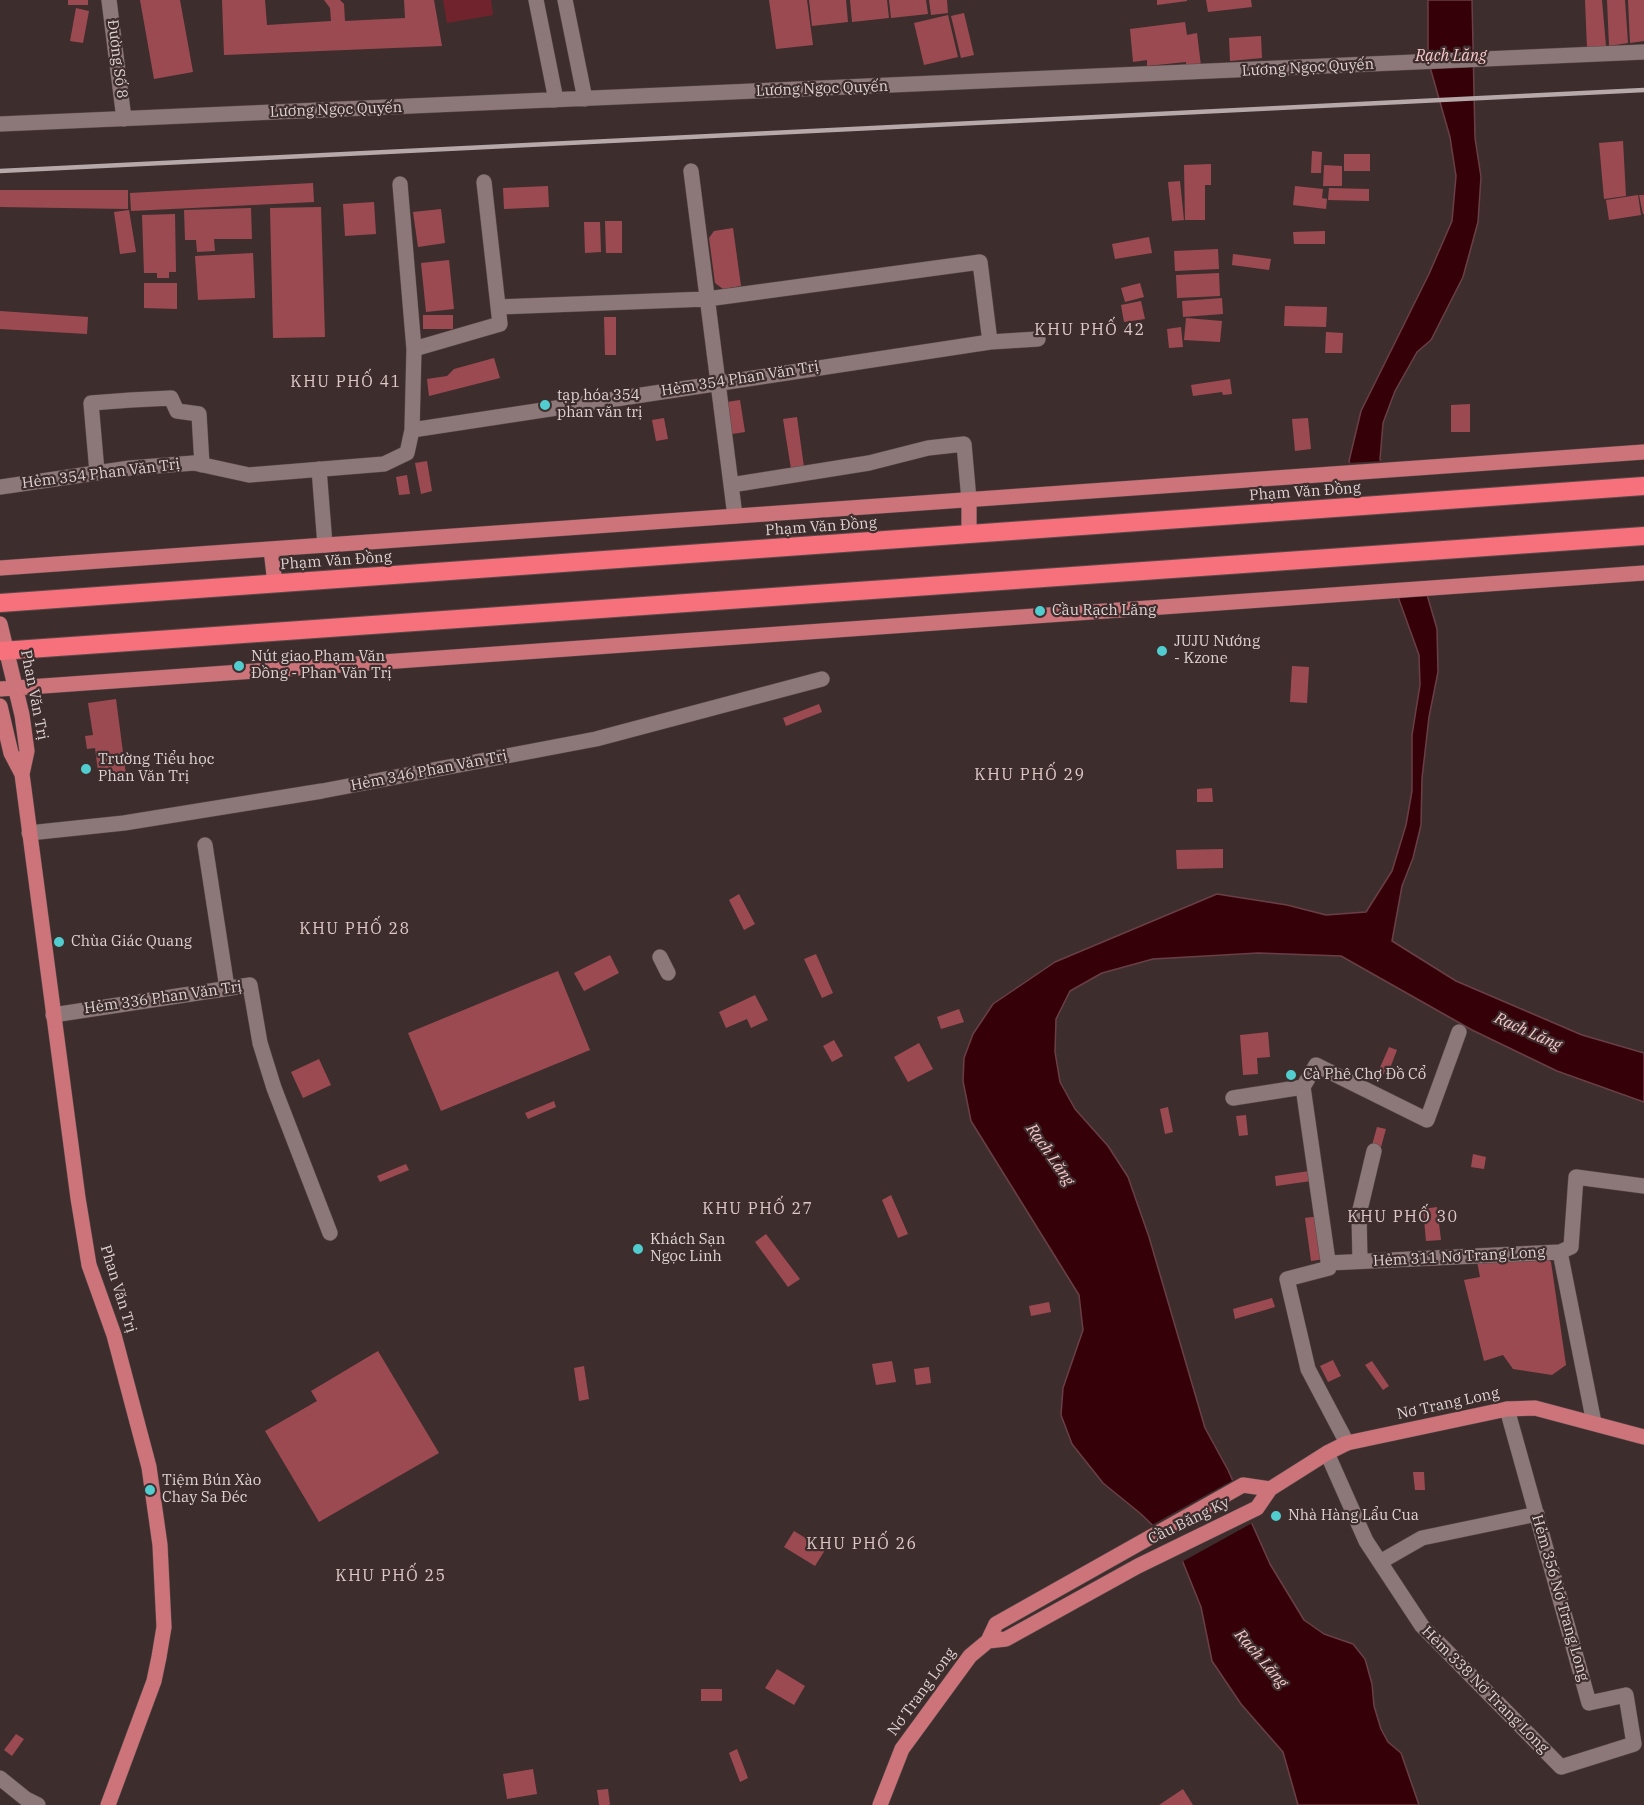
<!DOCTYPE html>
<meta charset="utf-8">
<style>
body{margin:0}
canvas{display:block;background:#3e2d2d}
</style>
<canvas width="1644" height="1805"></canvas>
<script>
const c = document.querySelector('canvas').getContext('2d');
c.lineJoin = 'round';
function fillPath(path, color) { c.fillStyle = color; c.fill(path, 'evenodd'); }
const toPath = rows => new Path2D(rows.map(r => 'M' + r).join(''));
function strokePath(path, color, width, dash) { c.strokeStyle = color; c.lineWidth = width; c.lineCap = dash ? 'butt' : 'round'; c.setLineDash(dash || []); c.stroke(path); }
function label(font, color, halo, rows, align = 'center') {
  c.font = font + ' "IBM Plex Serif",serif'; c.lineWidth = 4.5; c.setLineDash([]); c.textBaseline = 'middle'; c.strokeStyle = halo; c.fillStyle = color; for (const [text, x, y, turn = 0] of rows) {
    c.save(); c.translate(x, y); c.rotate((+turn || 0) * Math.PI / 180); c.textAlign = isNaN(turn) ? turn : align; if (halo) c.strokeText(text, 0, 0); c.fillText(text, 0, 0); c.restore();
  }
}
const green = toPath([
 [443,0,491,0,493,15,447,23]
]);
const water = toPath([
 [1428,0,1472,0,1475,138,1481,177,1478,222,1463,277,1431,340,1417,352,1395,391,1383,423,1380,459,1428,598,1437,629,1438,672,1429,717,1422,778,1421,825,1413,858,1402,886,1392,941,1456,981,1582,1035,1644,1053,1644,1102,1557,1071,1472,1030,1341,956,1258,953,1153,959,1102,973,1070,991,1056,1019,1055,1052,1060,1082,1075,1109,1108,1146,1128,1177,1149,1237,1205,1428,1228,1470,1270,1564,1304,1620,1324,1634,1353,1644,1365,1659,1372,1684,1374,1706,1381,1729,1388,1742,1401,1753,1419,1805,1298,1805,1283,1752,1241,1704,1212,1661,1201,1607,1178,1550,1141,1514,1103,1483,1072,1444,1061,1415,1063,1388,1083,1330,1079,1295,971,1121,963,1081,964,1058,973,1034,993,1004,1055,962,1217,894,1287,905,1326,915,1366,912,1392,871,1406,825,1412,791,1412,735,1420,685,1419,655,1349,461,1361,411,1429,274,1452,221,1456,176,1450,137,1428,60,1428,0]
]);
const pier = toPath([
 [1383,461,1431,596,1396,598,1346,463],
 [1235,1479,1254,1522,1180,1563,1175,1552,1150,1526]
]);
const building = toPath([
 [68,0,88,0,88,5,68,5],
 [140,0,180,0,193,72,154,79],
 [222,0,265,0,267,25,331,21,330,8,324,0,340,0,344,4,345,21,405,18,404,0,434,0,442,46,224,55],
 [769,0,807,0,813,45,776,49],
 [809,0,846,0,848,22,812,26],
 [850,0,887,0,889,18,852,22],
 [889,0,926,0,928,14,891,18],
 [929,0,947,0,948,13,931,15],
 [1157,0,1187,0,1187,1,1157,5],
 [1206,0,1251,0,1252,7,1208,12],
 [1585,0,1602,0,1606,46,1587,48],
 [1607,0,1625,0,1628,43,1609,46],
 [1628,0,1644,0,1644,41,1630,43],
 [76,8,89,11,83,43,70,41],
 [964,13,974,55,961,58,951,16],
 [948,15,958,57,924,65,914,23],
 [1185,22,1187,35,1197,33,1201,66,1186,67,1186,62,1147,66,1147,60,1133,62,1130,29],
 [1261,36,1262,58,1230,61,1229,38],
 [1623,141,1626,196,1604,199,1599,143],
 [1312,151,1322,152,1321,173,1311,173],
 [1344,154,1370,154,1370,171,1344,171],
 [1211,164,1211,185,1205,185,1205,220,1185,220,1184,165],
 [1324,165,1342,166,1342,186,1323,186],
 [1180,181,1184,220,1172,221,1168,182],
 [313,183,314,202,131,211,130,193],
 [548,186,549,207,504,209,503,188],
 [1295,186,1323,189,1322,198,1327,199,1326,209,1293,205],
 [1329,188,1369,189,1369,201,1328,200],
 [0,190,128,190,128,209,0,207],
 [1638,195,1641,215,1609,220,1606,200],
 [1639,195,1644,195,1644,214,1643,214],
 [374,202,376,234,345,236,343,204],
 [321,207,325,337,273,338,270,208],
 [251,208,252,239,214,239,215,251,197,252,196,240,185,240,184,210],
 [441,209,445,243,418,247,413,212],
 [129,210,136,252,120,254,114,212],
 [175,214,176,272,169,272,169,278,157,278,157,273,144,273,142,215],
 [605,221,622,221,622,253,606,253],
 [584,222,600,222,601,252,585,253],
 [733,228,741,286,723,289,715,283,709,238,714,231],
 [1325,231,1325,244,1294,244,1293,232],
 [1149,237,1152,253,1115,259,1112,244],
 [1218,249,1219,269,1175,271,1174,251],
 [253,253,255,298,198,300,195,256],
 [1233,254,1271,259,1269,270,1232,265],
 [449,260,454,309,426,312,421,263],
 [1219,273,1220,296,1177,298,1176,275],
 [144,283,177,283,177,309,144,308],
 [1140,283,1144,297,1125,302,1121,288],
 [1222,298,1223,314,1183,317,1182,301],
 [1141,301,1145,319,1124,322,1121,305],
 [1285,306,1327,307,1326,327,1284,326],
 [0,311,88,317,87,334,0,329],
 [423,315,453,315,453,329,423,329],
 [604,317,616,317,616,355,605,355],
 [1186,318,1222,321,1220,342,1184,340],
 [1181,327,1183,347,1169,348,1167,329],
 [1326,332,1343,333,1342,353,1325,353],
 [494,358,500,378,429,396,427,379,447,376,454,369],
 [1230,379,1232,394,1223,395,1222,392,1193,396,1191,385],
 [740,400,745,432,732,434,727,402],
 [1470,404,1470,432,1451,432,1451,405],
 [797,417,804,467,791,469,783,419],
 [664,418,668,439,656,441,652,420],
 [1308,418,1311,449,1295,451,1292,419],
 [427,461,432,491,421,494,415,463],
 [407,475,410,494,399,495,396,477],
 [1292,666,1309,667,1307,703,1290,702],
 [116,699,126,775,99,779,95,748,87,749,85,736,93,735,88,703],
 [819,704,822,712,786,726,783,718],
 [1212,788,1213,802,1197,802,1197,789],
 [1223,849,1223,868,1177,869,1176,850],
 [739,894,755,924,744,930,729,900],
 [816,954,833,993,822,998,804,959],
 [610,955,619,973,584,991,574,973],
 [558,971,590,1050,441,1111,408,1033],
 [755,995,768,1020,751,1028,747,1019,726,1028,719,1012],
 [959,1009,964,1022,941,1029,937,1017],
 [1268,1032,1270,1057,1257,1058,1258,1074,1243,1075,1240,1035],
 [834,1040,843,1056,832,1062,823,1046],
 [919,1043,933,1069,908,1082,894,1057],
 [1389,1047,1397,1050,1387,1076,1378,1072],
 [319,1059,331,1085,303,1098,291,1072],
 [554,1101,556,1107,528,1119,525,1113],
 [1168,1107,1173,1132,1165,1134,1160,1109],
 [1246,1115,1248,1135,1239,1136,1236,1116],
 [1377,1127,1386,1129,1381,1147,1372,1145],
 [1473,1154,1486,1157,1484,1169,1471,1167],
 [406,1164,409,1170,380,1182,377,1176],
 [1309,1171,1311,1181,1276,1186,1275,1176],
 [891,1195,908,1234,898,1238,882,1200],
 [1437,1207,1441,1240,1426,1241,1423,1209],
 [1319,1216,1325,1259,1311,1261,1305,1218],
 [766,1234,800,1279,788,1287,755,1242],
 [1543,1253,1551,1262,1566,1365,1552,1375,1513,1369,1503,1355,1484,1361,1464,1280,1480,1277,1476,1256],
 [1272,1298,1275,1307,1235,1319,1233,1309],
 [1049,1302,1051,1312,1031,1316,1029,1306],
 [378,1351,439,1453,319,1522,265,1431,317,1401,311,1391],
 [1333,1360,1341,1376,1328,1382,1320,1366],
 [892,1361,896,1382,876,1385,872,1364],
 [1372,1361,1389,1386,1383,1390,1365,1365],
 [584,1366,589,1399,579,1401,574,1368],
 [929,1367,931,1383,916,1385,914,1369],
 [1413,1472,1424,1472,1425,1490,1415,1490],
 [794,1531,825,1550,815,1566,784,1547],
 [777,1669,805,1686,794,1705,765,1688],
 [701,1689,722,1689,722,1701,701,1701],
 [16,1734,24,1739,12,1756,4,1750],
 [737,1749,748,1778,740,1782,729,1753],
 [533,1769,537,1794,507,1799,503,1774],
 [608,1789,610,1805,599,1805,597,1790],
 [1183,1789,1193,1805,1159,1805]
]);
const minor = toPath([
 [109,0,124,119],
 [536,0,556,100],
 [565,0,585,99],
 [0,124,1644,52],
 [691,171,735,516],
 [400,184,414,349],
 [498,307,707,299,980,262,990,342],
 [412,430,414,349,500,324,484,182],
 [319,469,325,545],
 [97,472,91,403,131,400,171,398,177,411,199,414,202,465],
 [731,485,869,463,928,448,964,444,969,500],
 [0,487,130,468,194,463,249,475,384,464,407,453,412,430,990,342,1038,339],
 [29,833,124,823,322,791,596,739,822,679],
 [205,845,227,988],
 [660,957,668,973],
 [53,1015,250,985,260,1043,274,1088,330,1233],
 [1233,1098,1303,1087],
 [1560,1252,1594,1423],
 [1360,1261,1359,1214,1374,1151],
 [1328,1263,1560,1252,1571,1247,1576,1177,1644,1186],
 [1347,1443,1308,1369,1287,1279,1329,1268,1303,1087,1316,1065,1427,1120,1459,1032],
 [1327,1453,1366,1541,1422,1626,1561,1767,1634,1744,1626,1695,1589,1703,1507,1409],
 [1380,1562,1422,1538,1537,1514],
 [0,1778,26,1799,38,1805]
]);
const major = toPath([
 [969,534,969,500],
 [271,549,275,584],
 [0,568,1644,452],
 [0,624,22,715,27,751,22,774,78,1198,89,1265,114,1335,149,1467,160,1545,164,1627,159,1657,154,1681,108,1805],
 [0,689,1644,573],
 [0,706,11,753,22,774],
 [988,1641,1006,1639,1138,1566,1257,1508,1270,1489,1327,1453,1347,1443,1507,1409,1535,1408,1644,1437],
 [880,1805,902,1749,970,1656,988,1641,996,1624,1243,1485,1270,1489]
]);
const highway = toPath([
 [0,603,1644,486],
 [0,651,1644,536]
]);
const rail = toPath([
 [0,171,1644,90]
]);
const markers = [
 [545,405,6,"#52cdcf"],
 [1040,611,6,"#52cdcf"],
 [1162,651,6,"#52cdcf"],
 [239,666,6,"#52cdcf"],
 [86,769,6,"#52cdcf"],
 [59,942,6,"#52cdcf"],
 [1291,1075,6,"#52cdcf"],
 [638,1249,6,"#52cdcf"],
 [150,1490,6,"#52cdcf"],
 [1276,1516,6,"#52cdcf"]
];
const streetNames = [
 ["Đường Số 8",117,59,83],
 ["Lương Ngọc Quyến",1308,68,-3],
 ["Lương Ngọc Quyến",822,89,-2],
 ["Lương Ngọc Quyến",336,110,-2],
 ["Hẻm 354 Phan Văn Trị",740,379,-9],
 ["Hẻm 354 Phan Văn Trị",101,474,-7],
 ["Phạm Văn Đồng",1305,492,-4],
 ["Phạm Văn Đồng",821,527,-4],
 ["Phạm Văn Đồng",336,561,-4],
 ["Phan Văn Trị",34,695,79],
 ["Hẻm 346 Phan Văn Trị",429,771,-11],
 ["Hẻm 336 Phan Văn Trị",163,998,-8],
 ["Hẻm 311 Nơ Trang Long",1459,1257,-3],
 ["Phan Văn Trị",118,1289,73],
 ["Nơ Trang Long",1448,1404,-12],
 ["Cầu Băng Ky",1189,1521,-26],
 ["Hẻm 356 Nơ Trang Long",1560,1598,74],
 ["Hẻm 338 Nơ Trang Long",1485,1690,45],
 ["Nơ Trang Long",922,1692,-54]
];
const poiNames = [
 ["tạp hóa 354",557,396],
 ["phan văn trị",557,413],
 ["Cầu Rạch Lăng",1052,611],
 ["JUJU Nướng",1174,642],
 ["- Kzone",1174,659],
 ["Nút giao Phạm Văn",251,657],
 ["Đồng - Phan Văn Trị",251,674],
 ["Trường Tiểu học",98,760],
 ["Phan Văn Trị",98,777],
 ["Chùa Giác Quang",71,942],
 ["Cà Phê Chợ Đồ Cổ",1303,1075],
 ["Khách Sạn",650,1240],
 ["Ngọc Linh",650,1257],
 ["Tiệm Bún Xào",162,1481],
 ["Chay Sa Đéc",162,1498],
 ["Nhà Hàng Lẩu Cua",1288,1516]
];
const waterNames = [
 ["Rạch Lăng",1451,56],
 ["Rạch Lăng",1528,1032,24],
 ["Rạch Lăng",1050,1155,55],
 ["Rạch Lăng",1261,1659,49]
];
const neighbourhoodNames = [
 ["KHU PHỐ 42",1090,330],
 ["KHU PHỐ 41",346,382],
 ["KHU PHỐ 29",1030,775],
 ["KHU PHỐ 28",355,929],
 ["KHU PHỐ 27",758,1209],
 ["KHU PHỐ 30",1403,1217],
 ["KHU PHỐ 26",862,1544],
 ["KHU PHỐ 25",391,1576]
];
fillPath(green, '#70232d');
fillPath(water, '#360009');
strokePath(water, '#693f46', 1.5);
fillPath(pier, '#3e2d2d');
fillPath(building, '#9c4a51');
strokePath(minor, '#594a4a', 16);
strokePath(major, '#594a4a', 16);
strokePath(highway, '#594a4a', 20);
strokePath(minor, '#8d7879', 15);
strokePath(major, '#cd747b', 15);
strokePath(highway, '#f7717d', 18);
strokePath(rail, '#b7a9a9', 4.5);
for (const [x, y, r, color] of markers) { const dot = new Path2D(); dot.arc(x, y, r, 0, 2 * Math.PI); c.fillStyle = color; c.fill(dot); strokePath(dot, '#3e2d2d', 2); }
label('15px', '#dfd3d3', '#3e2d2d', streetNames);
label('15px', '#dfd3d3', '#3e2d2d', poiNames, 'left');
label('italic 16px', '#fac9ca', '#3e2d2d', waterNames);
c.letterSpacing = '1.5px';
label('16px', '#dfc8c8', '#3e2d2d', neighbourhoodNames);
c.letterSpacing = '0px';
</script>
